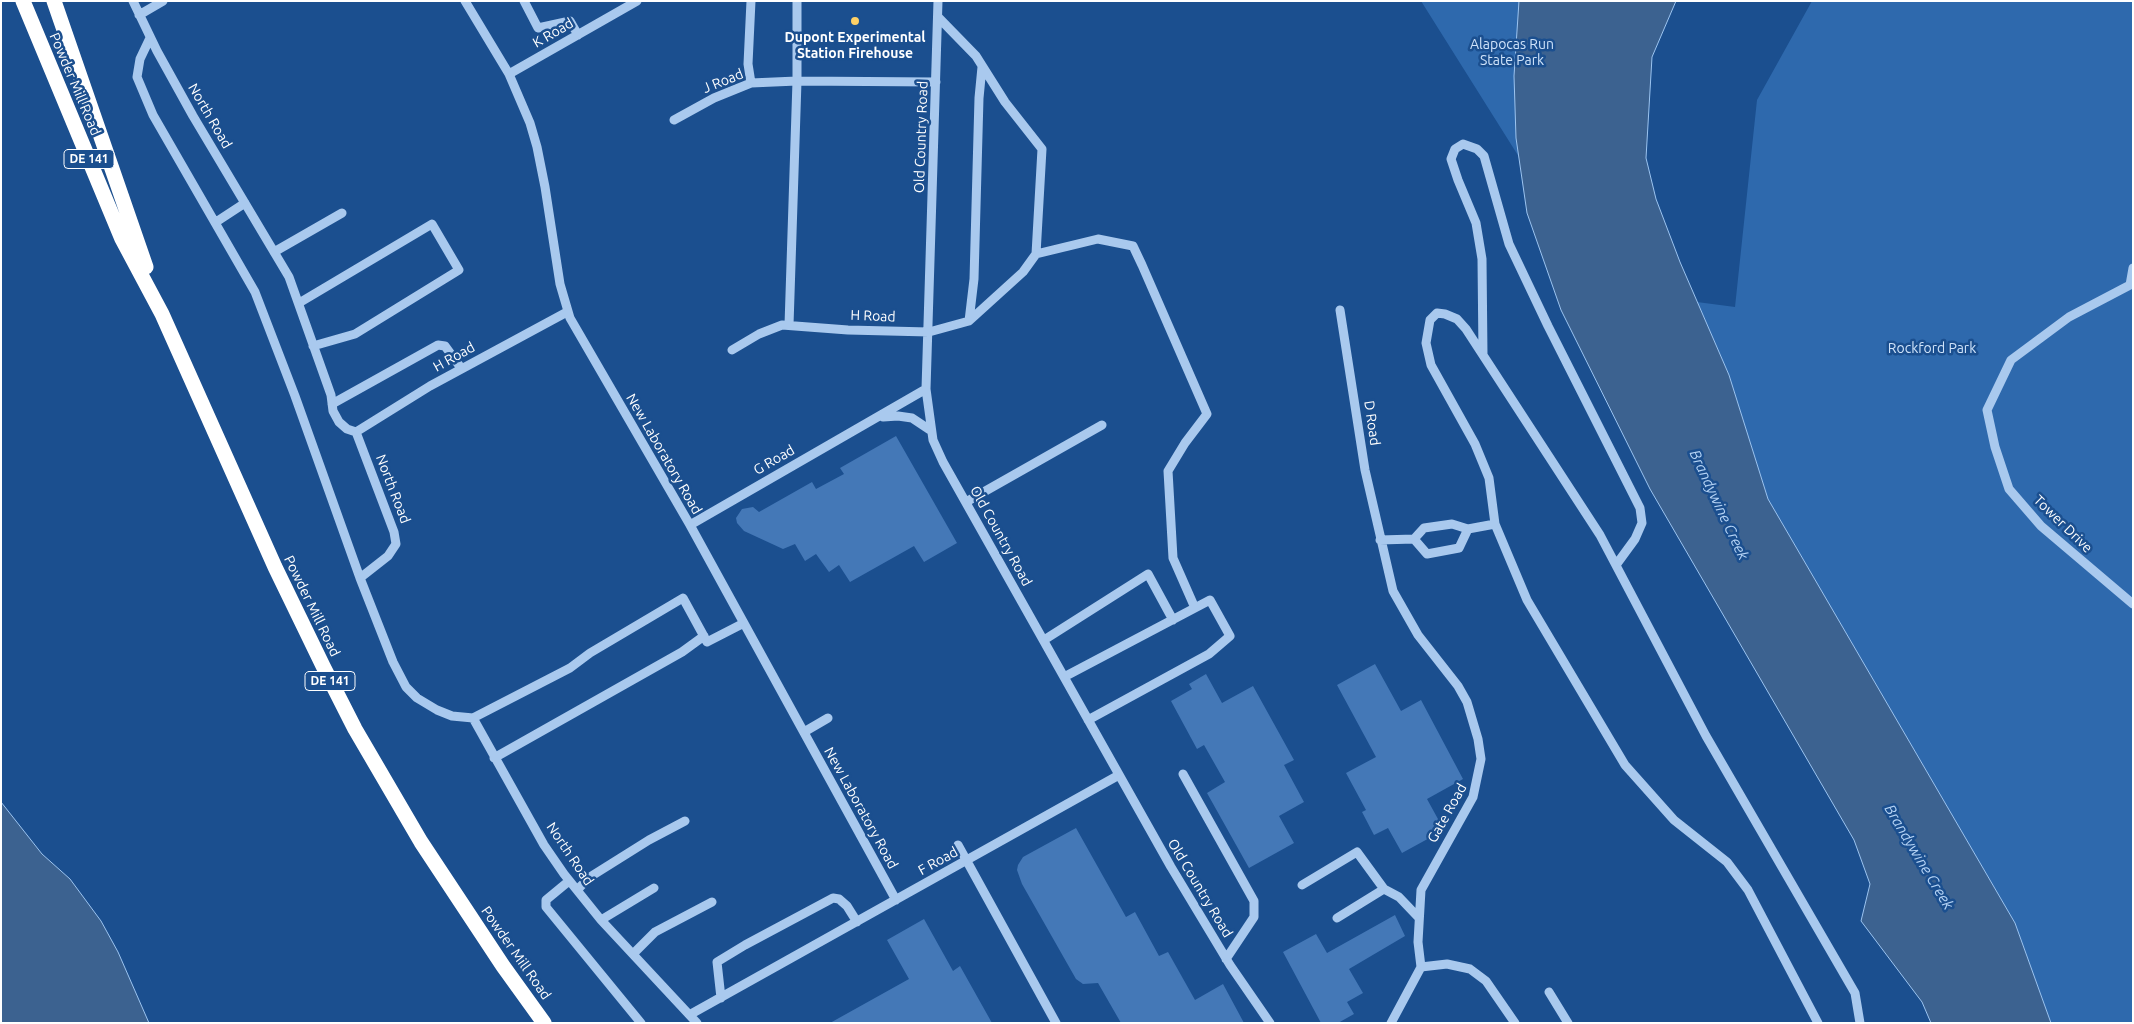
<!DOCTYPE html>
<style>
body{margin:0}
#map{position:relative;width:2134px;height:1024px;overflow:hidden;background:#1b4f8f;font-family:Ubuntu,sans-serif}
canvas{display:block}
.frame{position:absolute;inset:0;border:2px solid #fff;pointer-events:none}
</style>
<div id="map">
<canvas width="2134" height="1024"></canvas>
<div class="frame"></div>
</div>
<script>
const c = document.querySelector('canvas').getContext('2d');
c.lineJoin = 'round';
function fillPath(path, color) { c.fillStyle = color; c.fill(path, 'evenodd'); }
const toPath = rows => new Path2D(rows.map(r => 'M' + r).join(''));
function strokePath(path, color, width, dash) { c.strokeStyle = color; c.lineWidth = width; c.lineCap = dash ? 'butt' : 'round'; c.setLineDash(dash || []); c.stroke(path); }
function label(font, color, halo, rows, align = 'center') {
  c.font = font + ' Ubuntu,sans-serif'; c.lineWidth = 5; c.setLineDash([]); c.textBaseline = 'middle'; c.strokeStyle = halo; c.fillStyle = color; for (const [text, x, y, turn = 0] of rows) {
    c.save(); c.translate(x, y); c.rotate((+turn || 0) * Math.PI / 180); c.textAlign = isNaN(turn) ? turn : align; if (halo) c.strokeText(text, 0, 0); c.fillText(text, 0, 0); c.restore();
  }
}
const green = toPath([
 [1421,1,1572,1,1546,146,1519,157],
 [1812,1,2133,1,2133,1023,2051,1023,2015,923,1768,499,1729,375,1697,302,1735,307,1757,100]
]);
const water = toPath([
 [1519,1,1676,1,1652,57,1646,158,1656,199,1680,262,1729,375,1768,499,2015,923,2051,1023,1931,1023,1922,1002,1861,921,1870,884,1854,840,1650,489,1561,310,1527,213,1516,138,1514,76,1519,1],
 [1,802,42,854,70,879,101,921,118,952,149,1023,1,1023,1,802]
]);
const building = toPath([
 [896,436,957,543,924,562,914,546,850,582,839,565,829,572,816,554,805,561,795,544,783,549,744,531,737,523,736,518,742,509,753,507,759,512,812,482,816,489,844,474,840,468],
 [1375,664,1401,711,1421,700,1463,779,1427,799,1444,830,1402,853,1388,828,1374,835,1362,812,1366,810,1346,773,1376,757,1337,685],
 [1206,674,1222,703,1253,686,1294,760,1284,765,1304,802,1279,816,1294,843,1249,868,1207,793,1225,782,1204,745,1197,749,1171,701,1192,689,1189,684],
 [1076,828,1126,917,1135,912,1159,956,1168,952,1195,1000,1223,984,1244,1023,1121,1023,1098,983,1083,984,1076,979,1022,884,1017,870,1018,865,1023,857],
 [1395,915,1405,936,1349,969,1363,993,1347,1002,1354,1014,1338,1023,1321,1023,1283,952,1316,934,1327,953],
 [924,919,953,971,960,966,992,1023,830,1023,909,979,887,940]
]);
const minor = toPath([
 [133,1,157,51,193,116,289,277,331,395,333,411,339,422,347,429,356,432,394,532,396,544,388,556,360,578,393,662,406,687,417,698,437,710,452,716,473,718,544,845,564,874,601,920,697,1023],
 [465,1,509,74,530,123,537,147,545,187,560,284,570,318,690,525,896,900],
 [524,1,538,28,570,21,578,35],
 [938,1,926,389,933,440,943,462,1171,867,1230,965,1270,1023],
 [139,15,163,1],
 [150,38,140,59,137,77,153,115,255,292,295,396,360,578],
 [509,74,637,1],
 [751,83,748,64,751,1],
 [674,120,714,98,751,83,797,81,936,82],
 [216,222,245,203],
 [274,252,342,213],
 [1036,254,1098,239,1133,246,1142,265,1207,414,1185,443,1168,471,1173,558,1195,608],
 [2130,285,2069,317,2011,360,1987,410,1995,447,2009,489,2041,526,2133,604],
 [2130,285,2133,268],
 [299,303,432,224,459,270,355,334,313,346],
 [1340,310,1365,470,1393,591,1418,635,1458,686,1467,702,1478,739,1481,759,1473,797,1421,890,1418,942,1421,967,1391,1023],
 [969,321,974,279,979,98,982,67],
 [789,325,797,81,797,1],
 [732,350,759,334,782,325,848,330,929,332,969,321,1023,272,1036,254,1042,149,1005,102,976,56,938,17],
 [1483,355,1482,259,1476,223,1458,180,1451,159,1455,149,1463,144,1477,149,1484,156,1509,244,1548,326,1640,508,1642,523,1635,539,1616,565],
 [332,404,438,345,445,346,461,368],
 [883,417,898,416,912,418,930,430],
 [356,432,430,386,567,312],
 [966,502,1102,425],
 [690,525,926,389],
 [1468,529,1495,524],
 [1380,540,1414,539,1424,528,1452,524,1468,529,1459,548,1427,554,1414,539],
 [1044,640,1148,574,1173,620],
 [1064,677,1210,600,1230,636,1209,654,1088,720],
 [473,718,570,668,590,653,683,598,707,642,744,623],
 [804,732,828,718],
 [494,758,682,652,704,636],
 [1183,774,1254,901,1254,917,1226,959],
 [958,845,1056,1023],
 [569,881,546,900,546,907,641,1023],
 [1302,885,1357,852,1384,889,1399,897,1419,918],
 [577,890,590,877,649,840,685,821],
 [1337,918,1384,889],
 [601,920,654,888],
 [633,954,655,932,712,902],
 [1421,967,1447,964,1470,969,1486,981,1515,1023],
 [1549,992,1568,1023],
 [721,998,717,962,745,945,833,898,839,899,847,906,857,922],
 [691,1014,1119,775],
 [1818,1023,1748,890,1727,862,1674,820,1625,765,1527,600,1495,524,1489,478,1475,444,1431,365,1426,343,1430,320,1437,313,1445,314,1457,319,1466,329,1600,535,1706,736,1855,993,1860,1023]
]);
const highway = toPath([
 [23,1,122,239,162,314,275,567,323,666,355,729,421,842,503,966,544,1023],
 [54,1,146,267]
]);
const markers = [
 [855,21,5,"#ffd166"]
];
const shields = [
 [89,159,50],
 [330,681,50]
];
const shieldNames = [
 ["DE 141",89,159],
 ["DE 141",330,681]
];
const streetNames = [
 ["K Road",553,33,-30],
 ["J Road",723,81,-22],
 ["Powder Mill Road",75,84,67],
 ["North Road",210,116,60],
 ["Old Country Road",921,137,-88],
 ["H Road",873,316,2],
 ["H Road",454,357,-29],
 ["D Road",1372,423,82],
 ["New Laboratory Road",664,454,60],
 ["G Road",774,460,-30],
 ["North Road",393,489,69],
 ["Tower Drive",2063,524,44],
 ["Old Country Road",1001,536,61],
 ["Powder Mill Road",312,606,64],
 ["New Laboratory Road",861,808,61],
 ["Gate Road",1447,813,-61],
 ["North Road",570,854,56],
 ["F Road",938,861,-29],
 ["Old Country Road",1200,888,59],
 ["Powder Mill Road",516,953,55]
];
const poiNames = [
 ["Dupont Experimental",855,37],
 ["Station Firehouse",855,53]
];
const parkNames = [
 ["Alapocas Run",1512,44],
 ["State Park",1512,60],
 ["Rockford Park",1932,348]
];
const waterNames = [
 ["Brandywine Creek",1719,505,65],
 ["Brandywine Creek",1919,857,59]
];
fillPath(green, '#2e69ad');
fillPath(water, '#3c6290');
strokePath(water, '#9cc4f0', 1);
fillPath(building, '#4478b7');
strokePath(minor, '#a9c9ee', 9);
strokePath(highway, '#fff', 15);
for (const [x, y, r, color] of markers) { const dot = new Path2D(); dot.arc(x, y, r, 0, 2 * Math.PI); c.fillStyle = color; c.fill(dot); strokePath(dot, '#1b4f8f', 2); }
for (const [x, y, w] of shields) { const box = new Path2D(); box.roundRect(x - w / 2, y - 9.5, w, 19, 4); c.fillStyle = '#1b4f8f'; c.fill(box); strokePath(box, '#fff', 1); }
label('bold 12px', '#fff', null, shieldNames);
label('14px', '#fff', '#1b4f8f', streetNames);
label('bold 14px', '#fff', '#1b4f8f', poiNames);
label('14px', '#cfe3fa', '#1b4f8f', parkNames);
label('italic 15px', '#b5d3f5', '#1b4f8f', waterNames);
</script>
